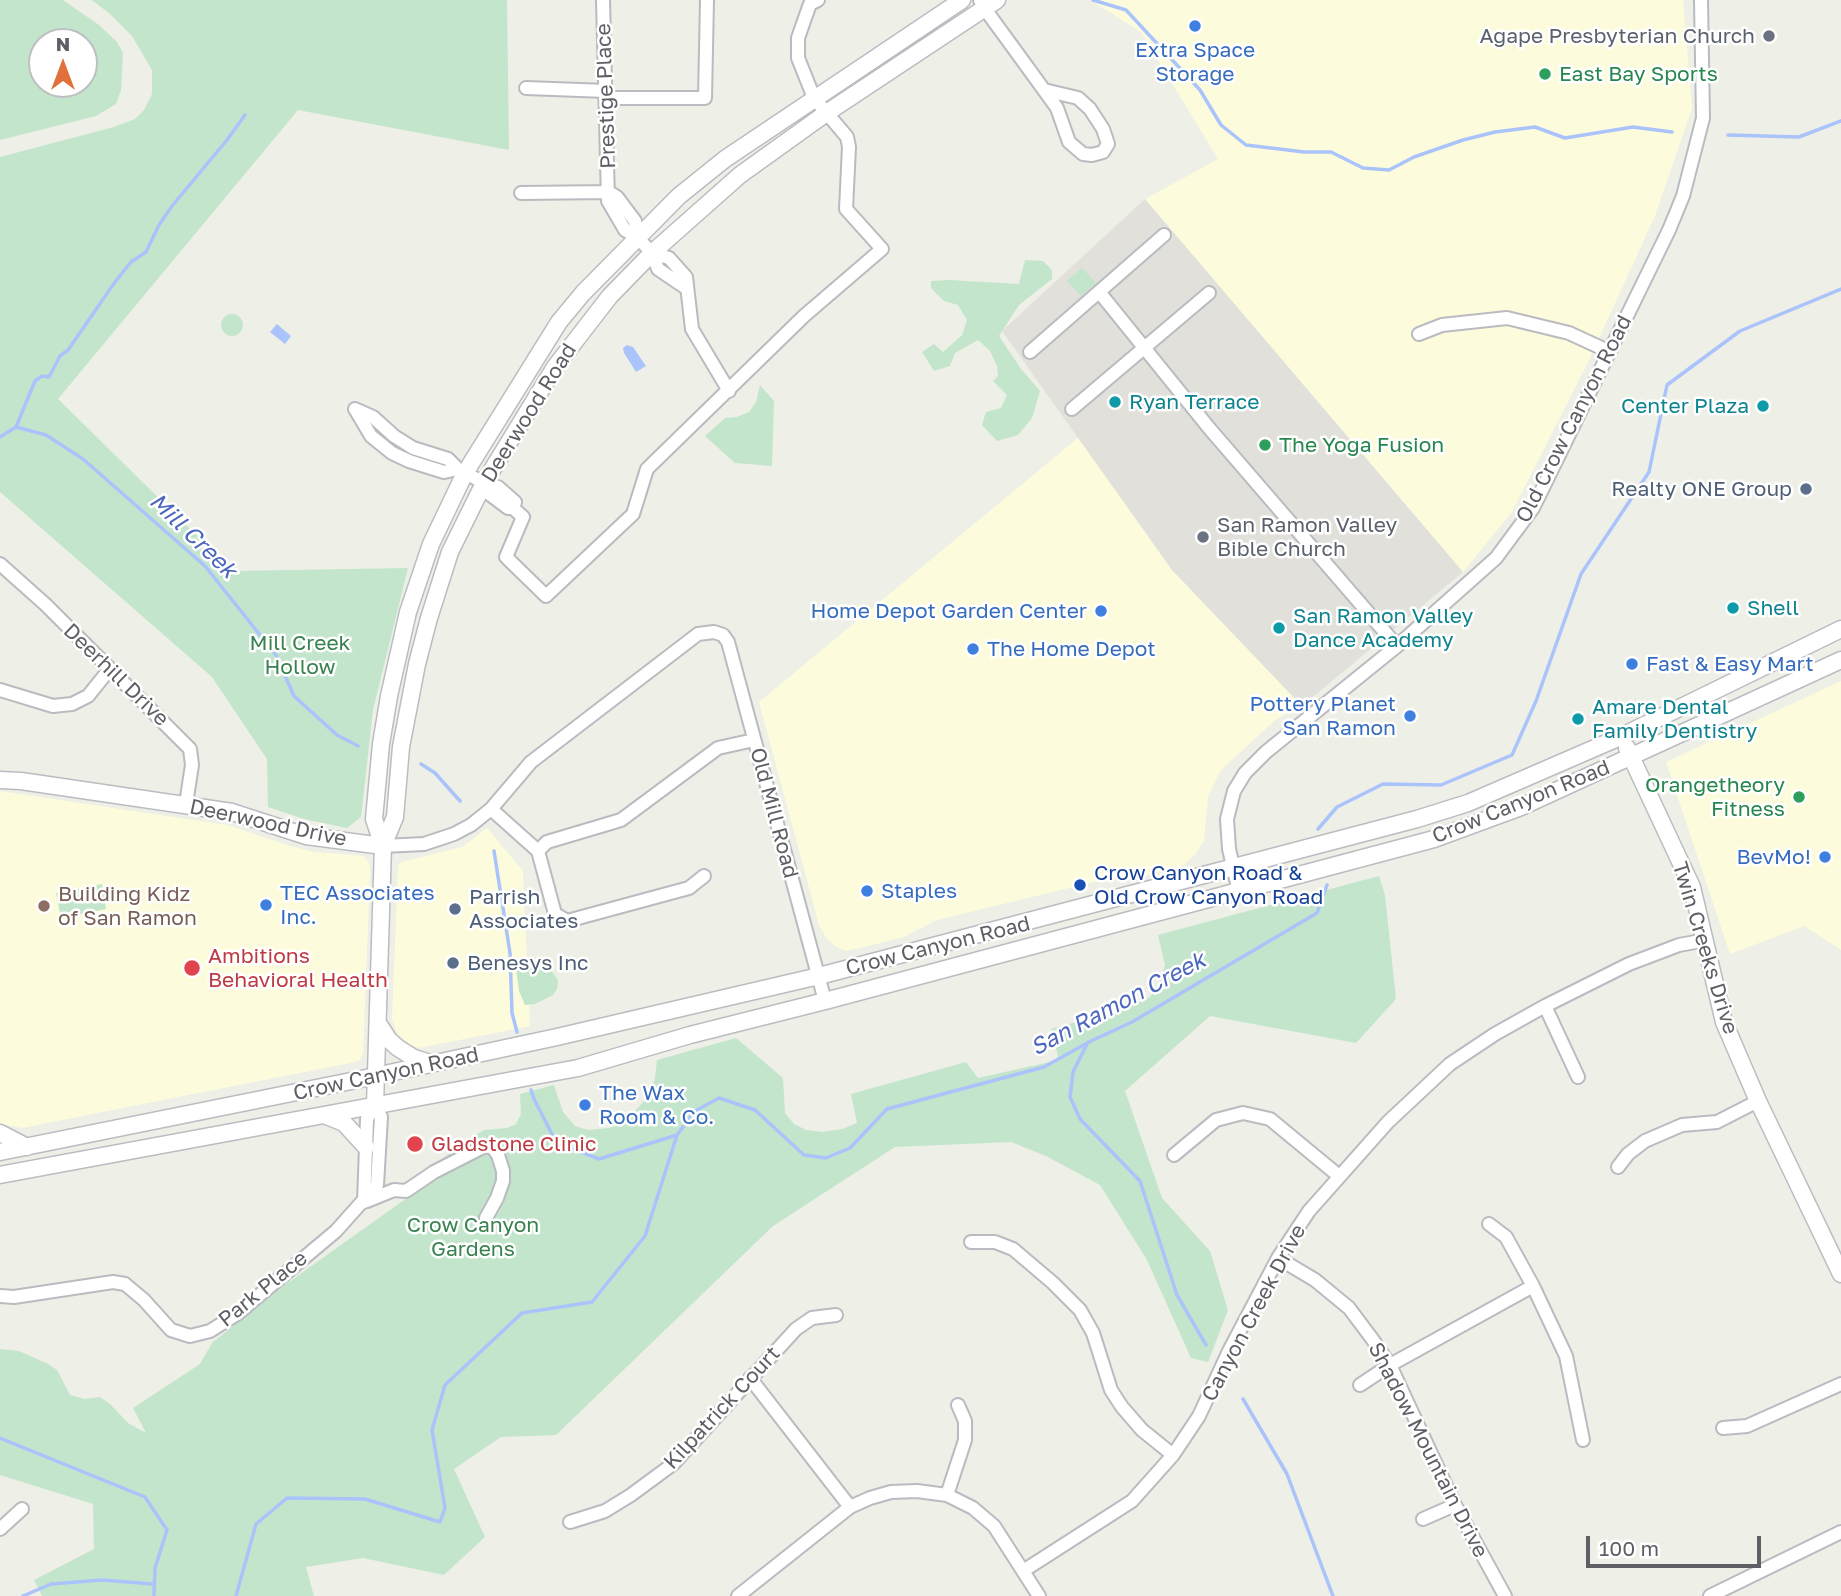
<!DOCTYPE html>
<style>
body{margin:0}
#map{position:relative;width:1841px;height:1596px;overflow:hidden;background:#eeefe6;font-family:"Golos Text",sans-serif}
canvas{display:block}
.north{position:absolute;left:28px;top:28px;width:70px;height:70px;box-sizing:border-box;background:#fff;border:2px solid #bebfc1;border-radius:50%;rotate:0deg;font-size:19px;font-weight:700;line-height:28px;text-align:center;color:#5d5f65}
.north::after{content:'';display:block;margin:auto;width:24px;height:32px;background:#e1713a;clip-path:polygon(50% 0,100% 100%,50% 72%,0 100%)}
.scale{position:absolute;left:1586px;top:1536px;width:175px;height:32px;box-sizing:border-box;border:4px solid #5d5f65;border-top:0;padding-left:9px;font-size:21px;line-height:24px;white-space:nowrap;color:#5d5f65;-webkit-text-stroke:5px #fff;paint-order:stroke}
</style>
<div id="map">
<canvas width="1841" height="1596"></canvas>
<div class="north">N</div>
<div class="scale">100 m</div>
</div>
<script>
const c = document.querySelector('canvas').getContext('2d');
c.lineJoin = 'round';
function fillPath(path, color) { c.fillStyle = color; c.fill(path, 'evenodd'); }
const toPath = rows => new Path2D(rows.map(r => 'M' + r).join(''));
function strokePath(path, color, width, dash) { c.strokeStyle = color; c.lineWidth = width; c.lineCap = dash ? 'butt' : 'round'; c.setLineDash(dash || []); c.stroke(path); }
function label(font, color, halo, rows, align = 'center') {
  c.font = font + ' "Golos Text",sans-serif'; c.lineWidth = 5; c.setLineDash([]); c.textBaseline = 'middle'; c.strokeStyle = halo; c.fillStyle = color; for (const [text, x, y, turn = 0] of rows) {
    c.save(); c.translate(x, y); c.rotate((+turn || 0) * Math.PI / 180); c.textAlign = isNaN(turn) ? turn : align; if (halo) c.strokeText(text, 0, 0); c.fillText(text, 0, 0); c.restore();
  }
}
const commercial = toPath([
 [1090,0,1683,0,1692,108,1655,216,1589,360,1512,512,1463,572,1145,199,1218,159,1141,32],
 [1079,437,1172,570,1302,706,1275,720,1221,770,1208,797,1204,841,1194,856,1183,865,1133,879,1098,881,937,920,903,937,865,947,845,951,835,946,826,938,819,925,759,702],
 [1841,681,1841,950,1804,926,1730,954,1666,762],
 [0,791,227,825,287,845,314,852,364,856,370,865,370,875,363,1054,360,1060,355,1062,22,1128,0,1124],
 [487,828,523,871,530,1026,419,1048,410,1045,397,1033,392,1019,398,866,401,862,462,847]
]);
const industrial = toPath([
 [1145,199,1463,572,1302,706,1172,570,1002,331]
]);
const green = toPath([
 [0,0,63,0,99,25,117,42,123,53,121,90,116,104,96,116,0,140],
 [42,42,84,42,84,84,42,84],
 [92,0,507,0,509,150,298,110,58,399,233,571,408,568,373,710,361,817,347,828,304,819,268,807,267,759,212,677,0,492,0,157,114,127,135,119,144,110,152,94,152,70,132,36,110,14],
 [1025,260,1043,261,1052,270,1052,279,1019,305,999,336,1021,369,1040,391,1032,418,1018,435,997,441,982,425,986,412,1001,408,1007,395,993,381,998,376,997,366,990,351,978,340,955,353,950,366,934,371,922,352,934,344,943,352,962,335,967,320,958,305,944,301,931,288,931,281,949,280,1019,284],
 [1082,268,1096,283,1081,296,1067,281],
 '221 325a11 11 0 1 1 22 0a11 11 0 1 1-22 0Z',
 [760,385,774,401,772,466,735,463,705,436,725,418,737,417,749,412,756,402],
 [1379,876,1385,895,1396,999,1356,1043,1210,1016,1125,1091,1162,1198,1210,1251,1228,1310,1208,1362,1191,1358,1147,1260,1100,1185,1046,1156,1011,1142,895,1147,773,1226,556,1435,501,1437,454,1469,485,1537,444,1575,363,1558,306,1567,314,1596,42,1596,34,1580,94,1549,93,1504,0,1475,0,1349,19,1351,48,1364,57,1370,70,1395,85,1399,100,1397,110,1404,128,1423,146,1433,133,1408,200,1364,212,1343,279,1289,414,1193,426,1171,466,1141,484,1130,507,1128,516,1124,521,1114,520,1094,554,1085,563,1112,575,1126,588,1130,609,1128,620,1124,636,1110,649,1095,655,1078,657,1060,736,1038,783,1078,785,1113,794,1124,806,1130,822,1132,842,1129,857,1123,851,1094,966,1062,978,1078,1059,1060,1051,1029,1126,1008,1150,997,1159,985,1165,965,1158,935],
 [102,884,106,909,61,918,56,893],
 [529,958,543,970,550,969,558,980,557,989,553,995,535,1004,525,1005,519,991,515,962]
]);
const water = toPath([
 [277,324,291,336,285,344,270,332],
 [627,345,633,347,646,366,636,372,624,353,623,348]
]);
const stream = toPath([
 [1093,0,1126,10,1200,90,1221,125,1246,145,1304,152,1331,152,1363,168,1389,170,1414,157,1463,140,1495,132,1535,127,1565,138,1633,127,1672,132],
 [1728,135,1799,137,1841,121],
 [16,427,35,381,42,376,49,377,60,356,68,350,115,282,131,262,146,252,159,225,172,206,227,140,245,115],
 [0,437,16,427,46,435,83,459,205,566,276,655,294,696,337,735,358,746],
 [421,764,435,773,460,801],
 [1318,829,1337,807,1383,784,1441,785,1512,755,1536,701,1581,574,1649,472,1667,385,1740,331,1841,289],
 [494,851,510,953,512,1013,517,1032],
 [1087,1044,1073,1072,1070,1097,1080,1119,1140,1181,1177,1295,1206,1345],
 [531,1090,534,1099,556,1142,599,1159,677,1135],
 [1243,1399,1287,1474,1333,1596],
 [0,1438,145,1497,167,1530,155,1568,154,1596],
 [23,1596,51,1584,102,1580,153,1584],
 [236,1596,256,1524,287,1498,365,1499,440,1522,445,1508,432,1430,445,1385,522,1313,592,1302,645,1236,677,1135,695,1111,719,1098,755,1110,804,1155,826,1158,850,1148,887,1109,1044,1067,1089,1042,1132,1022,1317,913,1327,885]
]);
const street = toPath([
 [603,0,608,201,625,230,637,237,652,253,658,269,686,288],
 [980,0,985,9,1044,90,1057,108,1069,142,1083,154,1092,155,1103,152,1108,144,1103,129,1090,109,1078,98,1044,90],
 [526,88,607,91],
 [607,98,705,98,707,0],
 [609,192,617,197,635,221,637,237],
 [521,193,609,192],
 [652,253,669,258,686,277,692,329,729,391],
 [1100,293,1209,428,1397,646],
 [1419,334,1442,325,1507,318,1569,333,1608,351],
 [1030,352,1164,235],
 [355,409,373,417,394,436,413,448,448,459,458,469,488,485,498,487,515,502,513,508],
 [355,409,371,436,392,453,409,461,444,472,458,469],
 [1072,409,1209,293],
 [488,485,488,493,508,508,513,508,523,517,506,557,546,596,633,514,647,469,804,316,882,249,846,209,849,147,847,137,814,98,798,58,798,38,805,18,810,4,818,0],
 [0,564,46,605,190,749,192,765,186,804],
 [0,690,53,706,72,704,88,696,109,670],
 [491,809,538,851,555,914,567,921,689,888,704,876],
 [383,846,424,844,454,834,471,825,491,809,531,762,698,634,714,632,723,635,728,642,825,1001],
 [538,851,547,842,621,820,718,748,754,740],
 [1239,892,1229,849,1227,819,1234,791,1245,773,1266,752,1397,646,1496,558,1533,508,1669,230,1683,196,1703,118,1701,0],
 [1545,1006,1578,1077],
 [1174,1155,1216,1120,1243,1113,1270,1119,1339,1176],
 [1618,1167,1628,1154,1645,1141,1682,1125,1717,1122,1758,1101],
 [367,1201,394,1190,406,1191,434,1172,485,1146,493,1148,498,1155,503,1171,503,1181,497,1198,486,1218],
 [364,1202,367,1119,375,1105],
 [1489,1224,1506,1237,1533,1286,1566,1356,1583,1440],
 [971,1242,995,1242,1013,1249,1053,1283,1080,1310,1093,1333,1111,1390,1122,1407,1142,1430,1173,1455],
 [1278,1258,1315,1280,1349,1308,1373,1340,1390,1365,1455,1505,1505,1596],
 [0,1296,14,1297,113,1282,125,1284,144,1300,171,1330,190,1336,210,1331,237,1314,336,1231,377,1185,381,1117,375,1105],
 [750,1378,850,1507],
 [1360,1385,1390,1365,1533,1286],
 [1723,1428,1747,1426,1841,1384],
 [947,1495,965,1440,965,1421,958,1405],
 [1423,1519,1455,1505],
 [570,1522,605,1511,631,1495,673,1464,796,1329,812,1318,836,1315],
 [0,1529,22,1509],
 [1023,1571,1132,1501,1173,1455,1199,1416,1229,1351,1278,1258,1309,1211,1388,1122,1450,1064,1495,1034,1545,1006,1629,964,1679,945,1706,940],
 [738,1596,850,1507,870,1498,891,1492,917,1491,947,1495,973,1508,994,1526,1039,1596],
 [1710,1596,1841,1532]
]);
const secondary = toPath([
 [1627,748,1692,887,1724,1022,1758,1101,1841,1274],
 [0,780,21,781,232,812,306,836,383,846],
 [383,846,395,817,401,747,417,664,429,618,450,552,484,483,555,367,610,296,652,253,740,175,825,114,997,0],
 [378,1023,389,1040,398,1048,414,1058,430,1063],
 [375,1105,383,846,374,819,381,744,389,696,408,612,431,544,465,473,559,322,583,293,679,196,725,159,962,0],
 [324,1115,344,1123,366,1147],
 [0,1133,27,1147],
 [0,1152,361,1079,557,1037,819,976,1417,819,1468,803,1618,738,1841,629],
 [0,1175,578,1068,690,1035,825,1001,1434,839,1521,807,1841,660]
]);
const markers = [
 [1195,26,7,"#3f7fe0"],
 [1769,36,7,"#6b7280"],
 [1545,74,7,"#2e9e5b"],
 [1115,402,7,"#0f9aa8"],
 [1763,406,7,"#0f9aa8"],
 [1265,445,7,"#2e9e5b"],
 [1806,489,7,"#5c6f8a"],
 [1203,537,7,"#6b7280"],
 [1733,608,7,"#0f9aa8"],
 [1101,611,7,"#3f7fe0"],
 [1279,628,7,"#0f9aa8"],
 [973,649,7,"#3f7fe0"],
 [1632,664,7,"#3f7fe0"],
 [1410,716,7,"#3f7fe0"],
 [1578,719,7,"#0f9aa8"],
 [1799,797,7,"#2e9e5b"],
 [1825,857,7,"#3f7fe0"],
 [1080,885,7,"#1a4fb4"],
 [867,891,7,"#3f7fe0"],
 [266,905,7,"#3f7fe0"],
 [44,906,7,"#8d6e63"],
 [455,909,7,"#5c6f8a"],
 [453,963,7,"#5c6f8a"],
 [192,968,9,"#e0444e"],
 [585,1105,7,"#3f7fe0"],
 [415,1144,9,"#e0444e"]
];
const worshipNames = [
 ["Agape Presbyterian Church",1755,36],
 ["San Ramon Valley",1217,525,"left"],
 ["Bible Church",1217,549,"left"]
];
const shopNames = [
 ["Extra Space",1195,50,"center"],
 ["Storage",1195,74,"center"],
 ["Home Depot Garden Center",1087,611,"right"],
 ["The Home Depot",987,649],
 ["Fast & Easy Mart",1646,664],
 ["Pottery Planet",1396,704,"right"],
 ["San Ramon",1396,728,"right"],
 ["BevMo!",1811,857,"right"],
 ["Staples",881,891],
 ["TEC Associates",280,893],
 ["Inc.",280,917],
 ["The Wax",599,1093],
 ["Room & Co.",599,1117]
];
const leisureNames = [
 ["East Bay Sports",1559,74],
 ["The Yoga Fusion",1279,445],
 ["Orangetheory",1785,785,"right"],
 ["Fitness",1785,809,"right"]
];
const streetNames = [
 ["Prestige Place",606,96,-92],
 ["Deerwood Road",529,413,-58],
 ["Old Crow Canyon Road",1574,419,-63],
 ["Deerhill Drive",116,675,44],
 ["Crow Canyon Road",1521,802,-22],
 ["Old Mill Road",774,813,75],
 ["Deerwood Drive",268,823,12],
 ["Crow Canyon Road",938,946,-14],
 ["Twin Creeks Drive",1705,948,73],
 ["Crow Canyon Road",386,1074,-12],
 ["Park Place",263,1289,-39],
 ["Canyon Creek Drive",1254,1313,-62],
 ["Kilpatrick Court",722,1408,-47],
 ["Shadow Mountain Drive",1428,1450,63]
];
const cultureNames = [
 ["Ryan Terrace",1129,402],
 ["Center Plaza",1749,406,"right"],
 ["Shell",1747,608],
 ["San Ramon Valley",1293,616],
 ["Dance Academy",1293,640],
 ["Amare Dental",1592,707],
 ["Family Dentistry",1592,731]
];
const serviceNames = [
 ["Realty ONE Group",1792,489,"right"],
 ["Parrish",469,897],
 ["Associates",469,921],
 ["Benesys Inc",467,963]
];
const parkNames = [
 ["Mill Creek",300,643],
 ["Hollow",300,667],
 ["Crow Canyon",473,1225],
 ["Gardens",473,1249]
];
const transitNames = [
 ["Crow Canyon Road &",1094,873],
 ["Old Crow Canyon Road",1094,897]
];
const educationNames = [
 ["Building Kidz",58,894],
 ["of San Ramon",58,918]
];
const healthNames = [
 ["Ambitions",208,956],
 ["Behavioral Health",208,980],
 ["Gladstone Clinic",431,1144]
];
const waterNames = [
 ["Mill Creek",193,536,44],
 ["San Ramon Creek",1118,1004,-28]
];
fillPath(commercial, '#fcfcdd');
fillPath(industrial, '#e1e0da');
fillPath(green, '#c3e5cc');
fillPath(water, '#aac3fb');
strokePath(stream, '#aac3fb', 3.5);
strokePath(street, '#babbc1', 16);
strokePath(secondary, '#bbbcc2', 19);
strokePath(street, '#fff', 12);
strokePath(secondary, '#fff', 16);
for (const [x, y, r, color] of markers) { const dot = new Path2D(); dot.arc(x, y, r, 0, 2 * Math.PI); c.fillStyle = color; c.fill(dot); strokePath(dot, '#fff', 2.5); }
label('21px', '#5b616d', '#fff', worshipNames, 'right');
label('21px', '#366cbe', '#fff', shopNames, 'left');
label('21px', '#27864d', '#fff', leisureNames, 'left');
label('21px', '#5d5f65', '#fff', streetNames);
label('21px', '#0d838f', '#fff', cultureNames, 'left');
label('21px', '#4e5e75', '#fff', serviceNames, 'left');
label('21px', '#39814f', '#fff', parkNames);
label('21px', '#164399', '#fff', transitNames, 'left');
label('21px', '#785e54', '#fff', educationNames, 'left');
label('21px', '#be3a42', '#fff', healthNames, 'left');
label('italic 23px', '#4c67be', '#fff', waterNames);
</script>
